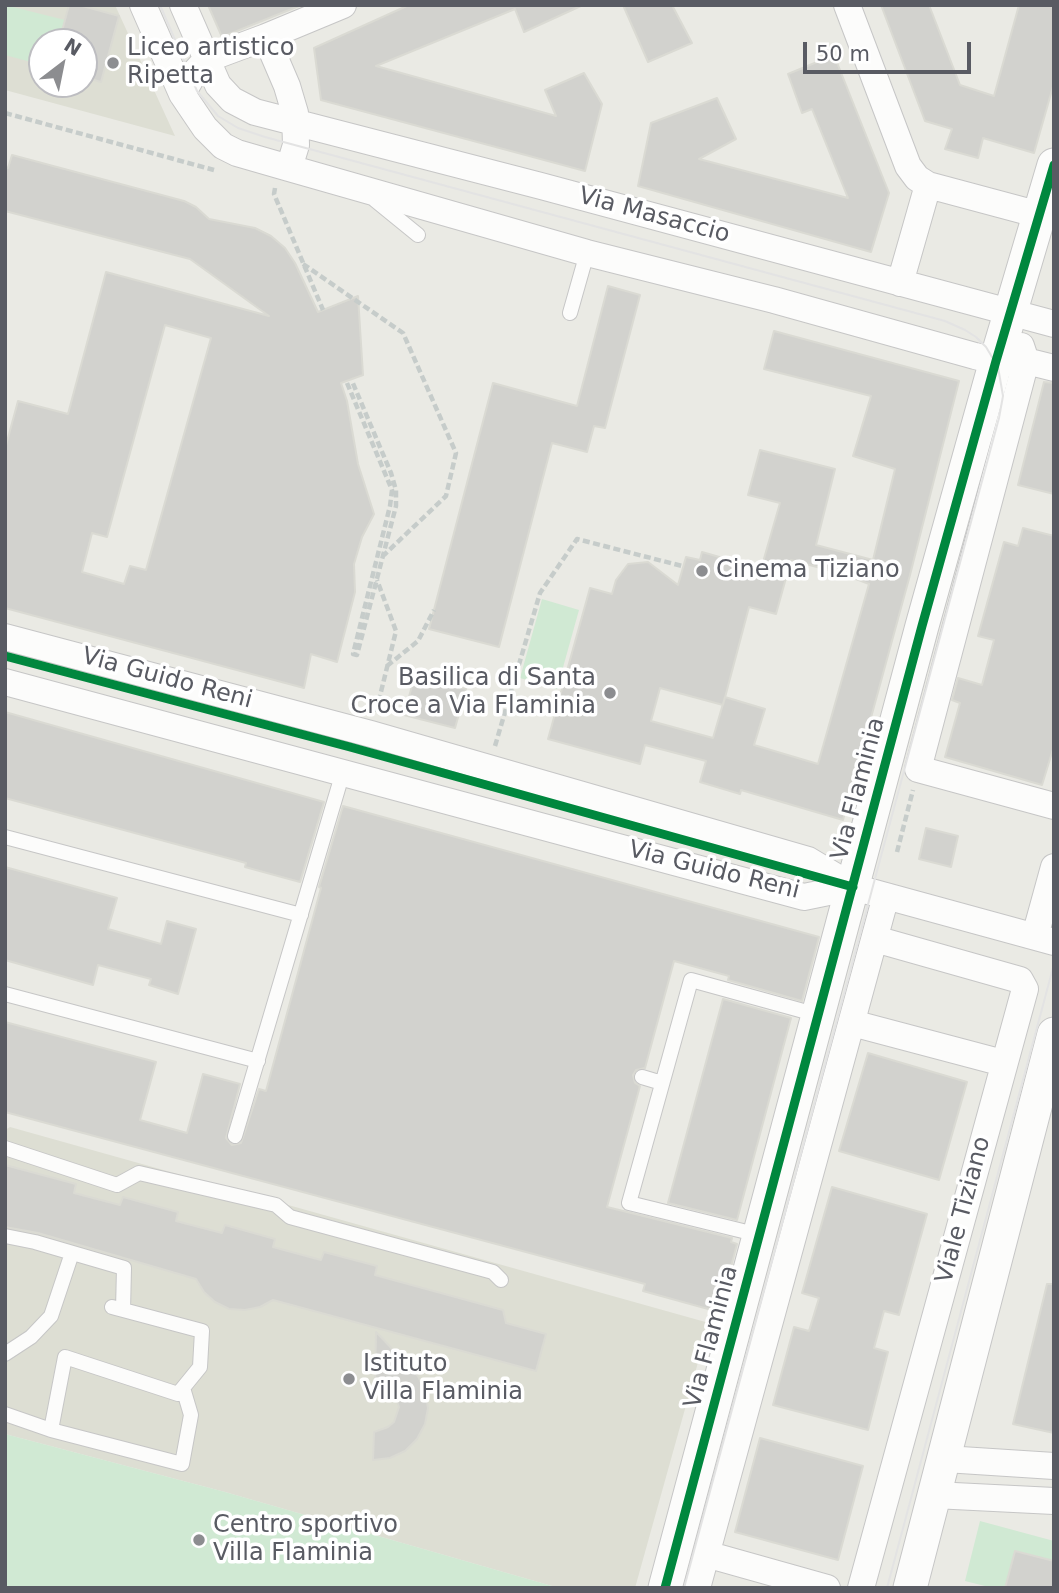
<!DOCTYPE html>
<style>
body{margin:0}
#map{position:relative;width:1059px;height:1593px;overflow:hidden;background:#eaeae4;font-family:"DejaVu Sans",sans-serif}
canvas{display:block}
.frame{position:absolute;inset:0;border:7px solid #595b63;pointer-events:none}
.north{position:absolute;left:28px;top:28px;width:70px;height:70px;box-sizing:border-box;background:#fff;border:2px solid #bdbdc1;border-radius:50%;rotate:32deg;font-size:19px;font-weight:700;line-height:28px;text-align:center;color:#595b63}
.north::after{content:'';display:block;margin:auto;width:24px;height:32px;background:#8c8d90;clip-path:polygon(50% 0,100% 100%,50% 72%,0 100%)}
.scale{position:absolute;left:803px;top:42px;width:168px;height:32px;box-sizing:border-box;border:4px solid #595b63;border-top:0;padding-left:9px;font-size:21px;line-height:24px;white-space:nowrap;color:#595b63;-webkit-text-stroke:5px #fff;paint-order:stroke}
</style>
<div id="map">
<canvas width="1059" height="1593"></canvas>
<div class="frame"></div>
<div class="north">N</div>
<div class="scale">50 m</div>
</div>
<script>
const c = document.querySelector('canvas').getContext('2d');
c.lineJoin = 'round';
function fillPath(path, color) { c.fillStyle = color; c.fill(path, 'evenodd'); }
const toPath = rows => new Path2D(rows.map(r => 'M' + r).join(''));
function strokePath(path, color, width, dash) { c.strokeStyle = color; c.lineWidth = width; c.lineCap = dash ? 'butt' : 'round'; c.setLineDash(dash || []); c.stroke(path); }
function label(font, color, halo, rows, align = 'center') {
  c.font = font + ' "DejaVu Sans",sans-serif'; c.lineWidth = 7; c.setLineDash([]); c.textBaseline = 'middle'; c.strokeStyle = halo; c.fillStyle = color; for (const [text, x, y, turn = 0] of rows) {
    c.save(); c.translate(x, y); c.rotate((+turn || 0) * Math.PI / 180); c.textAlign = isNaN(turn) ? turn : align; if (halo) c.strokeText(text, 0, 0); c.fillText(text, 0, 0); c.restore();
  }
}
const education = toPath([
 [5,5,115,5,175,136,5,90],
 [42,42,84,42,84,84,42,84],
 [10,1127,709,1323,635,1588,559,1588,225,1492,5,1434,5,1130]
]);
const green = toPath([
 [5,5,65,20,59,42,42,42,42,65,5,55],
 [542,599,579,610,557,689,520,678],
 [5,1434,225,1492,559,1588,5,1588],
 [980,1521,1054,1541,1054,1588,993,1588,965,1581]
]);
const building = toPath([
 [69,5,79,5,119,16,101,82,84,77,84,42,59,42,69,5],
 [208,5,299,5,299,6,222,37,208,5],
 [409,5,583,5,524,32,515,9,376,66,556,116,545,90,584,73,602,104,585,171,321,100,314,48,409,5],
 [623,5,672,5,692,43,648,62,623,5],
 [881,5,929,5,960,85,994,96,1019,5,1054,5,1054,83,1034,153,983,138,978,158,945,149,952,129,925,121,881,5],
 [834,55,889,193,871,252,638,186,651,123,717,98,736,139,699,159,848,198,812,109,802,113,788,74,834,55],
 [12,155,184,201,196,207,209,219,255,228,271,236,285,248,295,263,318,312,358,296,363,375,341,383,347,401,358,464,374,514,362,537,354,564,355,592,337,662,311,654,304,688,5,608,5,449,18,401,68,414,106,272,269,316,190,259,5,211,5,167,8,168,12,155],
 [165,325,211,338,146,570,130,566,124,584,82,572,92,533,107,537,165,325],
 [608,286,640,295,605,428,594,426,587,452,552,443,499,647,429,629,493,383,577,406,608,286],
 [774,331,959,381,910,575,843,820,741,790,740,794,700,782,706,761,645,745,640,764,548,739,590,588,612,594,616,580,628,564,648,562,678,585,686,557,700,560,702,552,761,569,780,503,748,495,760,450,835,469,816,545,873,560,895,469,853,456,871,396,764,369,774,331],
 [791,560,843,574,869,584,818,764,754,745,765,709,725,697,713,738,651,721,660,688,723,705,749,607,776,614,791,560],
 [1044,382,1054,383,1054,494,1018,485,1044,382],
 [1023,528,1054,536,1054,746,1042,785,945,757,960,703,952,700,958,678,982,685,994,640,978,636,1004,542,1018,546,1023,528],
 [415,675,466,689,455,728,404,715,415,675],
 [5,712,324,802,300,882,245,867,246,863,5,798,5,712],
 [343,806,819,937,802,1001,728,980,729,976,674,961,645,1068,636,1070,633,1075,635,1083,640,1086,607,1207,732,1238,731,1242,737,1244,719,1312,643,1291,645,1284,5,1112,5,1022,156,1062,140,1120,187,1133,203,1074,240,1084,226,1138,232,1145,241,1143,259,1089,266,1091,321,888,319,887,343,806],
 [926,828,958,836,951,867,919,859,926,828],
 [5,867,117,898,108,929,161,944,167,921,196,929,178,994,149,985,151,979,98,965,93,985,5,960,5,867],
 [723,999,791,1018,737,1220,668,1203,723,999],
 [868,1053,967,1082,939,1180,839,1151,868,1053],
 [5,1165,76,1184,74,1193,120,1205,123,1197,178,1212,176,1221,222,1233,225,1225,275,1239,273,1247,321,1260,324,1252,377,1266,375,1275,503,1310,506,1323,546,1334,536,1371,273,1300,260,1307,245,1310,229,1309,215,1302,204,1292,196,1279,38,1233,5,1227,5,1165],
 [832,1187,927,1214,899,1315,884,1311,874,1348,888,1352,868,1430,773,1405,794,1327,809,1331,819,1298,802,1293,832,1187],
 [1047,1284,1054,1284,1054,1433,1013,1424,1047,1284],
 [376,1332,418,1376,425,1391,428,1408,425,1424,417,1439,405,1451,390,1458,373,1460,374,1432,388,1427,394,1422,399,1407,394,1393,382,1383,375,1382,376,1332],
 [760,1438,863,1466,838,1560,735,1532,760,1438],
 [1015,1551,1054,1561,1054,1588,1005,1588,1015,1551]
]);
const path = toPath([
 [5,113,214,170],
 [275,188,274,194,323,310],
 [303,264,403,333,456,453,446,496,384,555],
 [347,383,392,490,390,506,353,654,357,655,396,506,396,490,391,473,352,381],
 [387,666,418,641,434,610],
 [376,712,396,631,377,580],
 [495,746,540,593,577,539,682,566],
 [897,852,913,790]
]);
const service = toPath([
 [375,200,418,235],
 [570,313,587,253],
 [5,837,301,915],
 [5,994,258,1061],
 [642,1077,662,1083],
 [235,1136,343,772],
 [5,1148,117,1185,139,1173,276,1205,290,1217,493,1272,501,1280],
 [759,1235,629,1203,691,980,818,1015],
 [5,1236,35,1242,124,1268,123,1310],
 [5,1354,31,1337,51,1316,72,1253],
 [5,1414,51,1430,65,1357,178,1394,200,1367,202,1331,112,1307],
 [51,1430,182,1464,191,1415,183,1388]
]);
const minor = toPath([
 [143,5,182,94],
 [183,5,218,85,232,100,255,112,541,186,1054,324],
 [847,5,908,166,917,178,928,185],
 [266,37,287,86,295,113,296,145,289,168,237,153,223,146,205,128,182,94,194,73,207,59,266,37],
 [266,37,343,5],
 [289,168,587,253,774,300,975,356,996,361,1026,361,1054,368],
 [900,283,928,185,1040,215],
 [1021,346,1026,361,918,769,1054,806],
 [5,637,371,734,808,860,853,887,1054,942],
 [5,682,804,897,853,887],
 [1035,936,1054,867],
 [852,1023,1003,1063],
 [945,1459,1054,1466],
 [934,1495,1054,1501],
 [706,1554,827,1588],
 [697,1588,886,896],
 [861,1588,1025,989,1020,980,875,939]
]);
const tertiary = toPath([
 [665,1588,922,626,996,361,1054,165],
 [910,1588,1054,1034]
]);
const tram = toPath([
 [160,5,197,91,218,116,238,128,265,137,945,321,965,330,976,337,986,347,998,367,1003,396,999,418,684,1588],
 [887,1588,1054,964]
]);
const cycleway = toPath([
 [5,656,350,747,853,887],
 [665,1588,922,626,996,361,1054,165]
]);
const markers = [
 [113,63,7,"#8c8d90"],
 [702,571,7,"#8c8d90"],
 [610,693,7,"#8c8d90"],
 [349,1379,7,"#8c8d90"],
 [199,1540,7,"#8c8d90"]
];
const poiNames = [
 ["Liceo artistico",127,49],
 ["Ripetta",127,77],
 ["Cinema Tiziano",716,571],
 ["Basilica di Santa",596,679,"right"],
 ["Croce a Via Flaminia",596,707,"right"],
 ["Istituto",363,1365],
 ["Villa Flaminia",363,1393],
 ["Centro sportivo",213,1526],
 ["Villa Flaminia",213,1554]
];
const streetNames = [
 ["Via Masaccio",654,216,15],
 ["Via Guido Reni",167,679,15],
 ["Via Flaminia",859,789,-75],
 ["Via Guido Reni",714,871,14],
 ["Viale Tiziano",964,1210,-75],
 ["Via Flaminia",712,1337,-75]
];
fillPath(education, '#ddded3');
fillPath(green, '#d0e9d3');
fillPath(building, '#d2d2ce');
strokePath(building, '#dadad3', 2);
strokePath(service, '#c6c6c6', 16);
strokePath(minor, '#c6c6c6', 28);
strokePath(tertiary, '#c6c6c6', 35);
strokePath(path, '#c6ccca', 4.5, [7, 3.5]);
strokePath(service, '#fcfcfb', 14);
strokePath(minor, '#fcfcfb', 26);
strokePath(tertiary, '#fcfcfb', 33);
strokePath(tram, '#e3e3e3', 2);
strokePath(cycleway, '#00873e', 9);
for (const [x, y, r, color] of markers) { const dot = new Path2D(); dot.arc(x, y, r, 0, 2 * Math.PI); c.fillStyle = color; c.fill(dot); strokePath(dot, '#fff', 2.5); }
label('24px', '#595b63', '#fff', poiNames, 'left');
label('24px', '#595b63', '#fff', streetNames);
</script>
